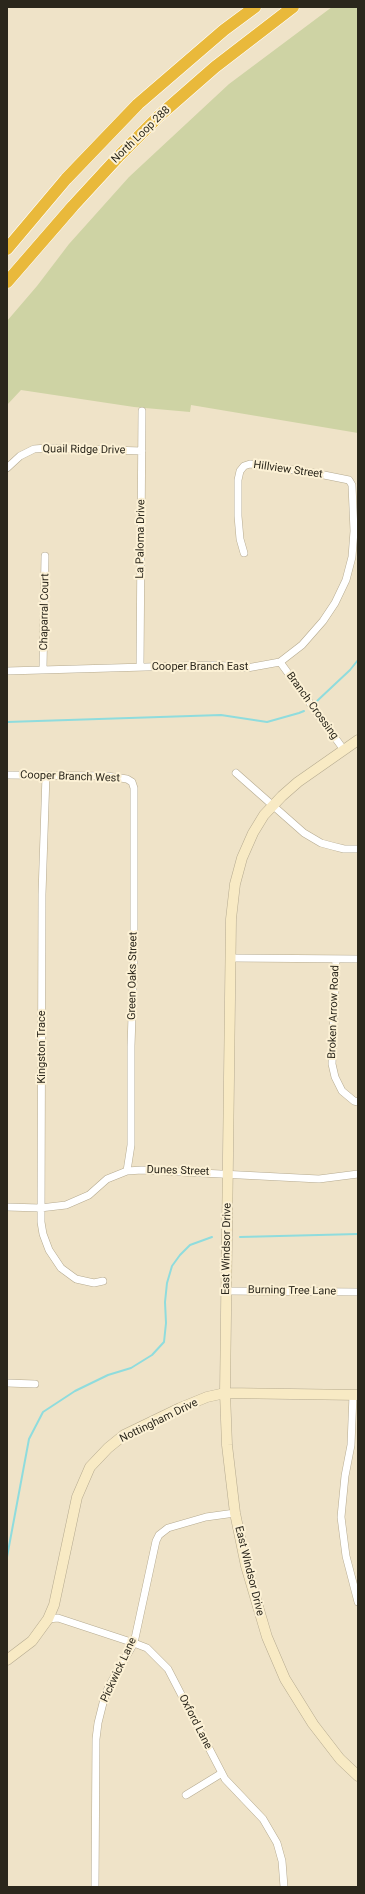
<!DOCTYPE html>
<style>
body{margin:0}
#map{position:relative;width:365px;height:1894px;overflow:hidden;background:#efe3c8;font-family:Roboto,sans-serif}
canvas{display:block}
.frame{position:absolute;inset:0;border:8px solid #2b271c;pointer-events:none}
</style>
<div id="map">
<canvas width="365" height="1894"></canvas>
<div class="frame"></div>
</div>
<script>
const c = document.querySelector('canvas').getContext('2d');
c.lineJoin = 'round';
function fillPath(path, color) { c.fillStyle = color; c.fill(path, 'evenodd'); }
const toPath = rows => new Path2D(rows.map(r => 'M' + r).join(''));
function strokePath(path, color, width, dash) { c.strokeStyle = color; c.lineWidth = width; c.lineCap = dash ? 'butt' : 'round'; c.setLineDash(dash || []); c.stroke(path); }
function label(font, color, halo, rows, align = 'center') {
  c.font = font + ' Roboto,sans-serif'; c.lineWidth = 4; c.setLineDash([]); c.textBaseline = 'middle'; c.strokeStyle = halo; c.fillStyle = color; for (const [text, x, y, turn = 0] of rows) {
    c.save(); c.translate(x, y); c.rotate((+turn || 0) * Math.PI / 180); c.textAlign = isNaN(turn) ? turn : align; if (halo) c.strokeText(text, 0, 0); c.fillText(text, 0, 0); c.restore();
  }
}
const green = toPath([
 [332,7,358,7,358,433,191,405,190,412,134,407,21,390,7,405,7,321,37,286,69,244,129,177,229,84]
]);
const stream = toPath([
 [317,701,350,670,358,660],
 [7,722,221,715,267,722,299,713,304,711],
 [240,1237,358,1234],
 [7,1557,29,1439,43,1412,75,1391,108,1375,131,1368,152,1355,164,1342,166,1323,165,1302,167,1283,172,1266,180,1255,190,1245,212,1237]
]);
const street = toPath([
 [7,468,20,456,34,449,47,448,142,451],
 [280,662,344,750],
 [140,667,142,411],
 [43,669,45,556],
 [7,671,215,665,247,668,280,662,302,645,323,621,335,603,346,580,352,557,354,531,352,485,349,480,309,472,250,464,244,466,240,471,238,480,238,516,240,539,244,553],
 [236,773,304,833,321,843,332,846,344,849,358,849],
 [7,775,107,776,127,779,132,782,134,788,134,957,131,1046,131,1145,127,1171],
 [46,775,42,894,41,1222,43,1234,49,1250,61,1268,76,1279,94,1283,103,1281],
 [231,958,358,959],
 [336,959,332,1064,335,1077,342,1091,354,1101,358,1102],
 [7,1207,40,1208,66,1205,89,1195,107,1179,127,1171,142,1170,319,1179,358,1174],
 [227,1291,358,1292],
 [7,1383,35,1384],
 [353,1395,351,1445,345,1476,341,1517,346,1556,358,1602],
 [48,1619,58,1618,134,1643,147,1648,168,1669,225,1779,263,1819,277,1843,282,1861,284,1887],
 [186,1795,222,1773],
 [95,1887,96,1739,98,1723,104,1699,109,1686,134,1643,156,1541,159,1535,168,1528,206,1517,235,1513]
]);
const secondary = toPath([
 [358,740,298,782,282,796,264,815,253,833,242,858,235,884,231,919,225,1393,227,1445,235,1513,246,1566,267,1637,285,1679,313,1724,340,1759,358,1776],
 [7,1660,32,1641,48,1619,54,1605,77,1497,90,1467,108,1448,124,1435,180,1408,207,1397,225,1393,358,1395]
]);
const highway = toPath([
 [7,249,66,179,138,104,224,30,255,7],
 [7,282,73,206,120,155,159,116,215,67,293,7]
]);
const streetNames = [
 ["North Loop 288",141,135,-44],
 ["Quail Ridge Drive",84,450,1],
 ["Hillview Street",288,470,8],
 ["La Paloma Drive",141,539,-89],
 ["Chaparral Court",45,612,-89],
 ["Cooper Branch East",200,667],
 ["Branch Crossing",312,706,54],
 ["Cooper Branch West",70,777,2],
 ["Green Oaks Street",133,976,-89],
 ["Broken Arrow Road",334,1012,-88],
 ["Kingston Trace",42,1047,-90],
 ["Dunes Street",178,1171,2],
 ["East Windsor Drive",227,1249,-89],
 ["Burning Tree Lane",292,1291,1],
 ["Nottingham Drive",159,1421,-26],
 ["East Windsor Drive",249,1571,76],
 ["Pickwick Lane",119,1670,-65],
 ["Oxford Lane",195,1722,63]
];
fillPath(green, '#ced3a4');
strokePath(stream, '#8fdcdd', 2);
strokePath(street, '#b5aa90', 8);
strokePath(secondary, '#b5aa90', 11);
strokePath(highway, '#fff', 13);
strokePath(street, '#fff', 7);
strokePath(secondary, '#f8eac4', 10);
strokePath(highway, '#e9b93b', 12);
label('11px', '#2b271c', '#fcf1d5', streetNames);
</script>
